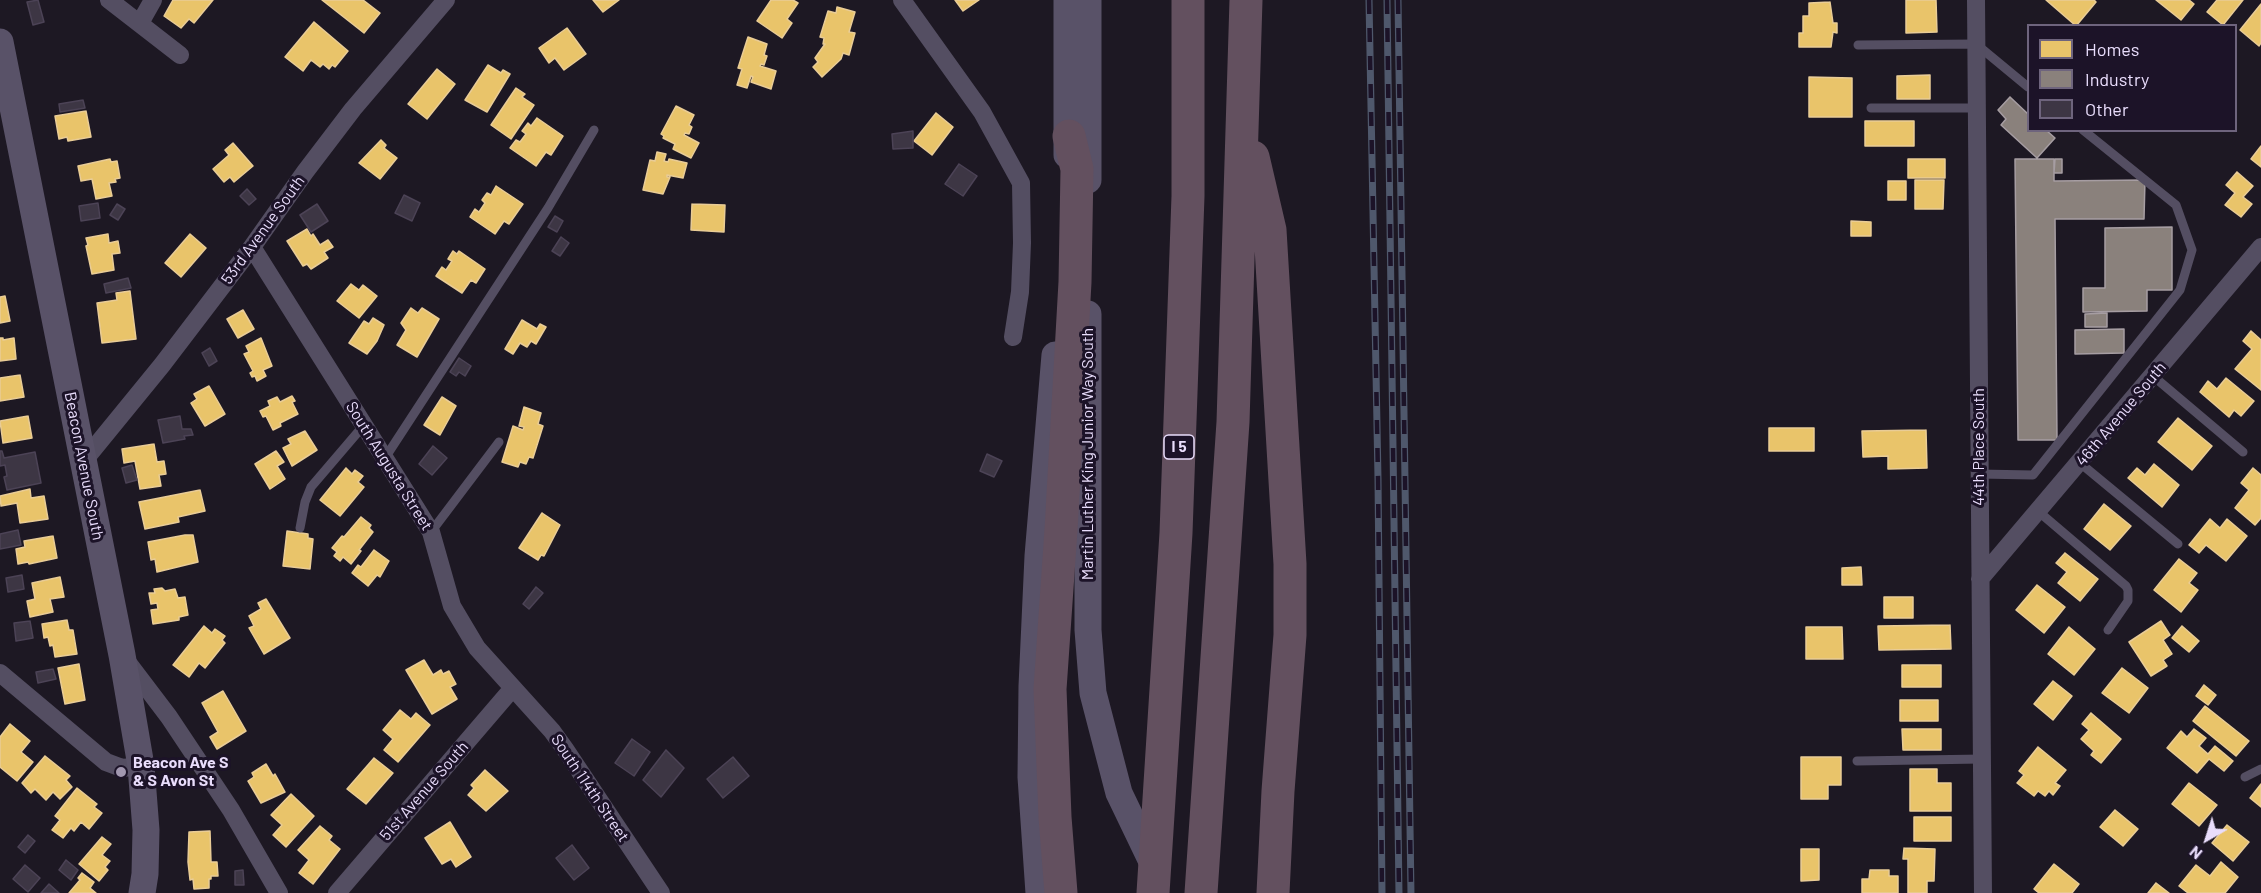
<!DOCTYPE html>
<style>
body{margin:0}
#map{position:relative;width:2261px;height:893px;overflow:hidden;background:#1d1823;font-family:Barlow,sans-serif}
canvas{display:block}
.legend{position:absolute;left:2027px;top:24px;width:210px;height:108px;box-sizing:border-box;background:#1c1328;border:2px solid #6e647d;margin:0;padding:8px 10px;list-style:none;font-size:18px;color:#e9ddfc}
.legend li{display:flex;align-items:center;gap:12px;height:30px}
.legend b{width:30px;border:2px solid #6e647d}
.north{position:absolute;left:2177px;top:809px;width:60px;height:60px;-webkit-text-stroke:4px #1c1328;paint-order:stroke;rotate:219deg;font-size:16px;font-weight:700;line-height:24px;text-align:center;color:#e9ddfc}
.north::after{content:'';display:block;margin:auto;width:21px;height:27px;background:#e9ddfc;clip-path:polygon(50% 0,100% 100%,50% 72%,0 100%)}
</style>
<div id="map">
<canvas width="2261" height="893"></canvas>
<ul class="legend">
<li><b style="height:16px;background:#e9c46a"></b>Homes</li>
<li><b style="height:16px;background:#8a817c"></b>Industry</li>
<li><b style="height:16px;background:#3d3644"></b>Other</li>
</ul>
<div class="north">N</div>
</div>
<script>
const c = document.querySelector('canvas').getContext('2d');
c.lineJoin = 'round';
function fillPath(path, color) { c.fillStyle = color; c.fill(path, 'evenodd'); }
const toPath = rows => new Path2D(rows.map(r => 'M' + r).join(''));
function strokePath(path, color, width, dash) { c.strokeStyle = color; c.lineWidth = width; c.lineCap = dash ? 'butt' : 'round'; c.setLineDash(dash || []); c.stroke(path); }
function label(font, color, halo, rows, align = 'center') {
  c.font = font + ' Barlow,sans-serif'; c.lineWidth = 6; c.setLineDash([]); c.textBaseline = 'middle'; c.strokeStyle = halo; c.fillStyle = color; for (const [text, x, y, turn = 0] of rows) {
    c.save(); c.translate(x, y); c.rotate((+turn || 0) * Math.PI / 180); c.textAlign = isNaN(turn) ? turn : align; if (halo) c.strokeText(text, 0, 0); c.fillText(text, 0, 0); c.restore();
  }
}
const homes = toPath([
 [173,0,213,0,194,23,189,19,181,28,164,16,173,0],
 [322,0,363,0,380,13,364,33,322,0],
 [593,0,619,0,603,12,593,0],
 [771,0,793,0,798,3,787,19,792,23,782,38,757,21,771,0],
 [955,0,979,0,963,11,955,0],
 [1906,0,1936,0,1937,32,1906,33,1906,0],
 [2046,0,2094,0,2096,2,2076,26,2046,0],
 [2156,0,2189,0,2194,4,2181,20,2156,0],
 [2217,0,2243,0,2223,25,2207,12,2217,0],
 [1830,2,1833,23,1837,23,1837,33,1833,32,1831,47,1799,47,1799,33,1803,33,1803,16,1809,16,1809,3,1830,2],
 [2261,4,2261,43,2259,46,2240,30,2261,4],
 [837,7,855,12,849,32,855,33,849,55,843,53,841,59,822,77,813,67,818,62,815,58,825,44,823,44,824,38,820,37,828,11,836,13,837,7],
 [314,22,348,51,335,67,332,65,329,69,323,64,320,67,311,60,303,71,285,57,314,22],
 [567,28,586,54,564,70,555,58,549,63,539,48,567,28],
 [748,37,767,44,764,55,767,56,764,65,761,64,760,66,776,71,771,89,751,82,753,77,751,76,747,88,737,85,742,69,738,68,748,37],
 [488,65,501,73,503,70,510,74,487,112,465,100,488,65],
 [437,69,455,84,427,119,408,104,437,69],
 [1930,75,1930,99,1897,99,1897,76,1930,75],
 [1809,77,1852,78,1852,117,1809,117,1809,77],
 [516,88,525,94,522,97,534,105,511,139,491,125,516,88],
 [676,106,694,115,689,125,692,127,689,134,685,133,684,135,699,143,691,158,673,149,675,144,663,138,664,136,661,134,676,106],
 [86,111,91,137,68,141,67,137,59,139,55,116,86,111],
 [936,113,953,127,932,155,914,141,936,113],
 [537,118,563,136,551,155,546,152,536,166,510,148,516,140,520,142,526,134,522,131,528,123,531,126,537,118],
 [1865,121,1914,121,1914,146,1865,146,1865,121],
 [381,140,386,145,384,148,397,158,380,179,359,163,381,140],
 [233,143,253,166,234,182,230,177,224,182,213,169,229,155,225,150,233,143],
 [2261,146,2261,167,2251,159,2261,146],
 [657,152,666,154,664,161,668,162,669,159,687,163,683,178,667,175,667,177,670,177,663,194,643,190,650,160,655,161,657,152],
 [110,159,111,162,117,161,120,178,115,179,116,182,109,183,112,196,96,199,92,179,81,181,78,166,110,159],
 [1908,159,1945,159,1945,178,1908,178,1908,159],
 [2237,172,2253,186,2243,197,2252,204,2241,217,2225,205,2235,193,2226,185,2237,172],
 [1915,180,1944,180,1943,209,1915,209,1915,180],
 [1888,181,1906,181,1906,200,1888,200,1888,181],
 [496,186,523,204,509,224,504,221,495,234,470,217,475,209,479,212,485,203,482,200,487,193,491,195,496,186],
 [692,204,725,205,724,232,691,230,692,204],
 [1851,221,1871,222,1871,236,1851,236,1851,221],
 [307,229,311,236,313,234,320,245,328,240,333,247,324,252,328,258,311,269,307,264,303,266,287,241,307,229],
 [108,234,109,243,118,241,120,253,112,254,114,270,92,274,86,246,88,245,86,238,108,234],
 [190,234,206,248,181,277,165,263,190,234],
 [453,251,457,254,459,251,485,269,476,283,471,280,462,293,436,276,442,267,446,270,452,261,448,259,453,251],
 [351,284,359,290,363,285,377,296,359,318,337,301,351,284],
 [130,291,136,339,102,343,97,303,117,300,116,293,130,291],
 [5,296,10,321,0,323,0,297,5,296],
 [411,308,418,313,422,308,439,319,417,357,397,345,406,330,401,323,411,308],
 [243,310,254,329,238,338,227,319,243,310],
 [373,318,384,325,377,341,367,354,349,343,364,321,369,324,373,318],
 [522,320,537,329,540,324,546,327,536,344,531,341,527,347,520,343,513,354,505,349,522,320],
 [2251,331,2261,340,2261,390,2235,369,2252,349,2243,341,2251,331],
 [0,338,3,338,3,340,14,338,16,359,0,361,0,338],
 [261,338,272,366,263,370,266,376,257,381,255,376,252,377,250,373,253,371,244,354,249,352,246,346,261,338],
 [20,375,24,397,0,401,0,378,20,375],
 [2226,378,2254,401,2241,416,2234,410,2229,417,2200,392,2208,381,2217,389,2226,378],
 [209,386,225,414,205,426,191,403,197,399,194,394,209,386],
 [292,396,295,401,292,402,298,414,280,423,281,426,273,430,266,416,263,417,260,411,270,406,268,401,277,397,280,402,292,396],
 [442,397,456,406,440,435,424,425,442,397],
 [524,407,541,413,538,424,543,426,533,458,529,457,526,464,520,462,518,467,502,462,513,426,523,430,524,427,519,426,524,407],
 [28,416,32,438,3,443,0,421,28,416],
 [2178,418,2212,446,2192,470,2158,442,2178,418],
 [1769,428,1814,428,1814,451,1769,451,1769,428],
 [1926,430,1927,468,1888,469,1888,456,1863,457,1862,431,1926,430],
 [305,431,317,450,292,466,283,448,291,444,288,439,305,431],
 [154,444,157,462,164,461,166,474,159,475,161,486,140,489,135,461,124,463,122,449,154,444],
 [276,451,284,462,277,466,285,479,270,489,255,464,276,451],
 [2154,464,2179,485,2162,507,2128,478,2137,468,2145,475,2154,464],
 [346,468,352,474,355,470,363,476,358,482,364,487,340,516,320,500,346,468],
 [2253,468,2261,475,2261,518,2255,525,2235,508,2249,490,2241,483,2253,468],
 [30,489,31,498,44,496,48,519,20,523,17,503,1,506,0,496,30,489],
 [200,490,205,511,178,517,179,522,145,529,139,502,200,490],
 [2104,504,2131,526,2110,550,2084,529,2104,504],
 [542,513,560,525,544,556,541,555,538,560,519,548,542,513],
 [361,517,371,525,369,528,373,532,359,550,361,551,351,564,343,557,340,561,334,556,337,552,332,548,342,536,344,537,361,517],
 [2210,519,2220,528,2227,519,2247,536,2226,561,2206,545,2199,553,2189,545,2210,519],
 [287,531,308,534,308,538,313,539,310,569,283,566,287,531],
 [185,535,193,535,198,562,157,572,155,559,151,560,148,542,185,535],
 [53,536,57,558,29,564,28,562,18,564,16,549,25,547,24,541,53,536],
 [374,550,389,561,380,577,377,575,368,586,352,573,358,565,361,567,374,550],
 [2065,553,2098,579,2080,601,2058,583,2067,572,2056,563,2065,553],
 [2179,559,2197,573,2189,583,2198,590,2181,612,2154,590,2179,559],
 [1861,567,1862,585,1842,585,1842,568,1861,567],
 [60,577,64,597,50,599,53,612,30,617,27,601,35,599,32,583,60,577],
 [2037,585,2065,607,2044,633,2016,610,2037,585],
 [162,588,165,591,175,589,178,598,185,597,188,615,179,617,179,620,153,624,151,610,158,609,157,603,151,604,149,593,155,593,154,589,162,588],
 [1884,597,1913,597,1913,618,1884,618,1884,597],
 [266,599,290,638,264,654,249,628,254,626,249,616,261,609,258,603,266,599],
 [67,620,69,630,73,630,77,654,55,657,53,645,50,646,48,637,44,638,42,624,67,620],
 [2161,621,2170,635,2163,640,2172,654,2163,660,2167,666,2151,676,2129,642,2161,621],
 [1950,625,1951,649,1879,650,1878,626,1950,625],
 [204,626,212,633,215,629,225,636,222,640,225,643,205,668,199,663,189,677,173,665,204,626],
 [2182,626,2199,641,2189,652,2172,638,2182,626],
 [1806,627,1842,627,1843,659,1806,659,1806,627],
 [2069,627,2095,649,2074,675,2048,654,2069,627],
 [424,660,433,675,441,670,443,674,449,671,456,684,450,687,457,699,432,714,406,670,424,660],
 [79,664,85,700,65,704,58,668,79,664],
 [1902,665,1941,665,1941,687,1902,687,1902,665],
 [2122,668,2148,688,2129,713,2102,693,2122,668],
 [2053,681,2072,696,2053,720,2034,704,2053,681],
 [2204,685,2216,695,2208,705,2196,696,2204,685],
 [223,691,246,731,217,749,210,737,218,732,202,703,223,691],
 [1900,700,1938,700,1938,721,1900,721,1900,700],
 [2205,706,2249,741,2236,756,2193,721,2205,706],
 [400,710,411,719,416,713,430,725,398,762,384,750,393,739,383,730,400,710],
 [2091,713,2121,739,2101,763,2091,755,2094,751,2081,739,2089,730,2082,724,2091,713],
 [10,724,30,741,21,752,33,762,17,781,0,767,0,737,10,724],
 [1902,729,1941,729,1941,750,1903,750,1902,729],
 [2194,729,2206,738,2199,746,2208,754,2215,746,2233,761,2224,771,2209,759,2197,773,2167,748,2181,731,2187,737,2194,729],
 [2038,747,2066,770,2055,783,2060,786,2053,795,2049,791,2045,796,2038,791,2034,796,2017,783,2024,775,2019,771,2038,747],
 [45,756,70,776,66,780,72,787,60,799,53,792,46,800,35,789,31,793,22,783,45,756],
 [1801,757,1841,757,1841,785,1828,785,1828,799,1801,799,1801,757],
 [374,758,393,773,366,804,347,789,374,758],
 [266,764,273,776,275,774,285,792,261,803,248,781,254,777,252,773,266,764],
 [1910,769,1937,769,1937,783,1951,783,1951,811,1910,811,1910,769],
 [485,770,508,791,486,811,468,795,474,788,471,785,485,770],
 [2189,783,2217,805,2199,826,2172,804,2189,783],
 [2261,784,2261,807,2250,798,2261,784],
 [77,788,97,804,94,807,102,813,89,829,81,822,74,831,71,828,63,838,52,830,60,820,55,816,77,788],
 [291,794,314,816,286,847,273,835,282,825,271,815,291,794],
 [2115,810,2138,829,2123,846,2100,827,2115,810],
 [1914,817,1951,817,1951,841,1914,841,1914,817],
 [450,822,471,857,456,867,451,859,442,864,425,838,450,822],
 [2227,825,2249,842,2233,861,2212,843,2227,825],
 [320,826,332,836,329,840,340,849,313,884,299,873,309,860,298,850,320,826],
 [210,831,211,862,217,862,218,876,211,876,211,879,209,879,209,888,194,889,193,879,190,880,188,862,189,832,210,831],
 [102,837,111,844,102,855,110,861,105,867,108,870,99,881,79,864,102,837],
 [1904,848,1935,849,1934,881,1927,881,1927,893,1908,893,1908,859,1903,859,1904,848],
 [1801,849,1819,849,1819,880,1801,881,1801,849],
 [2221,862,2238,877,2225,893,2188,893,2179,886,2196,865,2210,876,2221,862],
 [2054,864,2079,884,2072,893,2039,893,2034,889,2054,864],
 [1870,870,1889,870,1889,876,1898,876,1898,893,1862,893,1862,879,1869,879,1870,870],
 [82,873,94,882,90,888,96,893,69,893,80,880,78,878,82,873],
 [2156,883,2169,893,2148,893,2156,883]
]);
const industry = toPath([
 [2010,97,2028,114,2028,130,2046,130,2055,138,2037,158,2001,125,2006,119,1998,110,2010,97],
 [2015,159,2054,159,2054,181,2145,180,2144,219,2055,219,2057,440,2018,440,2015,159],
 [2055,159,2062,159,2062,173,2054,173,2055,159],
 [2172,227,2172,290,2147,290,2147,311,2083,312,2083,288,2105,288,2105,228,2172,227],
 [2107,313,2107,327,2085,327,2085,314,2107,313],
 [2124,329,2124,353,2075,354,2075,330,2124,329]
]);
const building = toPath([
 [38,0,44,22,33,25,27,2,38,0],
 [83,100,85,108,60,112,59,104,83,100],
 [913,131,913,148,893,149,892,134,913,131],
 [959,164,977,176,963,196,945,184,959,164],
 [247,189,256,199,249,205,240,196,247,189],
 [404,195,420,203,412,221,395,213,404,195],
 [98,203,100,218,81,221,79,206,98,203],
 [117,204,125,209,118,220,110,215,117,204],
 [317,204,328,221,311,232,300,215,317,204],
 [555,216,563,221,557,232,548,227,555,216],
 [561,237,569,243,560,256,552,251,561,237],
 [128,278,131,288,106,293,104,284,128,278],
 [210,348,217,361,209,366,202,353,210,348],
 [459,358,471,366,465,376,459,372,456,376,450,372,459,358],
 [180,416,182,429,191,429,193,435,184,436,185,439,163,443,158,420,180,416],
 [433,446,447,458,432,475,419,464,433,446],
 [0,451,2,451,4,458,35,452,41,483,7,490,4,477,7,476,5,465,0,466,0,451],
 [987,454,1002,461,994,477,980,471,987,454],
 [132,465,137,480,126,483,122,468,132,465],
 [18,530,21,545,0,549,0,534,18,530],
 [22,575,24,589,8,592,6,578,22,575],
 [536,587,543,593,529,609,523,604,536,587],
 [30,621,33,638,16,641,14,623,30,621],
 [53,669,56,679,38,683,36,672,53,669],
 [632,739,650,752,634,776,615,763,632,739],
 [666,750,684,768,661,797,643,780,666,750],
 [733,757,749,776,723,798,707,779,733,757],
 [28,835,35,841,25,853,18,847,28,835],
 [572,845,589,868,574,880,556,858,572,845],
 [66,860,78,870,71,880,59,870,66,860],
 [25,865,40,878,28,892,13,879,25,865],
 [243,870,244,885,235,885,235,871,243,870],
 [49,884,59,893,41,893,49,884]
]);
const lane = toPath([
 [1858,45,1976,44,2028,87],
 [1871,108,1977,108],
 [2153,376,2243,452],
 [385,458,548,208,594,130],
 [2080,463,2178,544],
 [1979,474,2033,475,2180,290,2192,250,2176,205,2083,130],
 [2039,512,2126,586,2128,590,2128,601,2108,630],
 [300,528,305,502,311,487,364,425],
 [431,532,499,442],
 [1857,761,1982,759],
 [2245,777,2261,769]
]);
const street = toPath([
 [109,0,180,55],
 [902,0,982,112,1021,183,1022,243,1020,292,1013,337],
 [1976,0,1983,893],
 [140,23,153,0],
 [252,247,431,532,452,606,477,648,552,731,565,749,661,893],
 [82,463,162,365,252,247,305,172,353,109,446,0],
 [1980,579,2261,247],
 [125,659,169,717,231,810,279,893],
 [0,673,106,762,122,768,141,766],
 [337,893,512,689]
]);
const secondary = toPath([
 [1067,0,1067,155],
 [0,42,122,655,141,766,146,830,145,874,142,893],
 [1088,180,1088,0],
 [1088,314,1088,630,1093,693,1119,793,1156,870],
 [1039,893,1031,777,1032,686,1038,556,1055,355]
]);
const highway = toPath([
 [1253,157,1270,230,1290,564,1290,635,1278,791,1273,893],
 [1061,893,1055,817,1050,689,1061,530,1075,282,1077,169,1069,136],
 [1153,893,1176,533,1188,196,1188,0],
 [1201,893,1233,422,1246,0]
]);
const rail = toPath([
 [1369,0,1378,478,1382,893],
 [1387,0,1399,893],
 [1398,0,1411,893]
]);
const markers = [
 [121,772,6,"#a298b0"]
];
const shields = [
 [1179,447,30]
];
const shieldNames = [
 ["I 5",1179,447]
];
const streetNames = [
 ["53rd Avenue South",263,230,-54],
 ["46th Avenue South",2121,414,-50],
 ["44th Place South",1979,447,-90],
 ["Martin Luther King Junior Way South",1088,454,-90],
 ["Beacon Avenue South",84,466,79],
 ["South Augusta Street",389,466,58],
 ["South 114th Street",590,788,56],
 ["51st Avenue South",424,791,-49]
];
const poiNames = [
 ["Beacon Ave S",133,763],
 ["& S Avon St",133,781]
];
fillPath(homes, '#e9c46a');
strokePath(homes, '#e9cc96', 1.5);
fillPath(industry, '#8a817c');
strokePath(industry, '#a69da2', 1.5);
fillPath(building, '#3d3644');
strokePath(building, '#4c4356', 1.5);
strokePath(lane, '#544e62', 9);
strokePath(street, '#544e62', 18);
strokePath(secondary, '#595268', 27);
strokePath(highway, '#63505f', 33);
strokePath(rail, '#4f586c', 7);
strokePath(rail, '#1c1328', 4.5, [14]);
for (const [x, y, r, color] of markers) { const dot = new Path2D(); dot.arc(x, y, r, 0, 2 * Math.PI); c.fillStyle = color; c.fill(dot); strokePath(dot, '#1c1328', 2); }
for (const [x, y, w] of shields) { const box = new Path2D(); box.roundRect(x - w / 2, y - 12, w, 24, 4.5); c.fillStyle = '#1c1328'; c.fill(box); strokePath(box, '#e9ddfc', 1.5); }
label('bold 15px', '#e9ddfc', null, shieldNames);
label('16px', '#e9ddfc', '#1c1328', streetNames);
label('bold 16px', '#e9ddfc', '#1c1328', poiNames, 'left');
</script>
